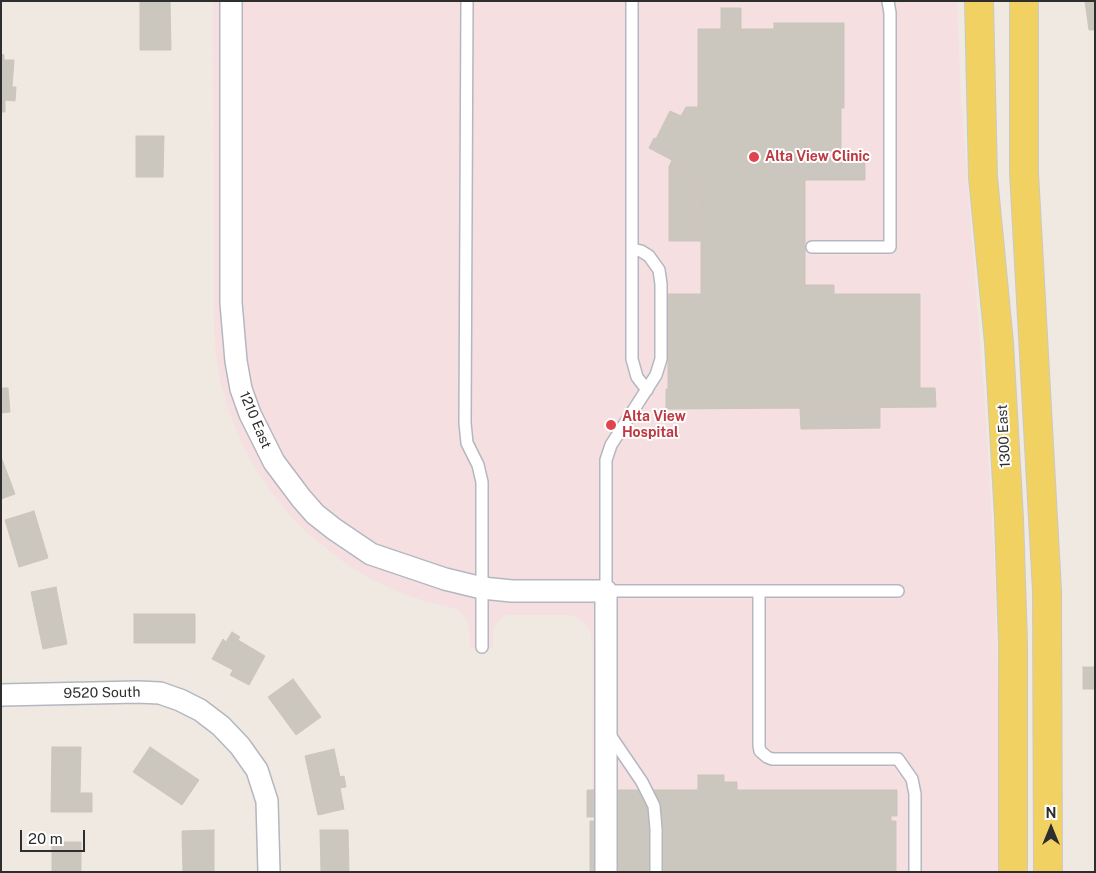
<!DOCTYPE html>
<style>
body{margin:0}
#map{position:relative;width:1096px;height:873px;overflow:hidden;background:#efe9e1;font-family:"Public Sans",sans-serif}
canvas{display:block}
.frame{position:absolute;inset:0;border:2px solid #2e2e2e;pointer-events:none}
.north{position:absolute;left:1026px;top:803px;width:50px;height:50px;-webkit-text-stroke:4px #fff;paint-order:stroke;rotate:0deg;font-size:14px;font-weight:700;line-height:20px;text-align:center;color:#2e2e2e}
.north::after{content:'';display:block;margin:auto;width:18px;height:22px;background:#2e2e2e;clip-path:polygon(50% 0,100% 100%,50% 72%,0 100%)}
.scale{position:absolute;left:20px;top:830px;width:65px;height:22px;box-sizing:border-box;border:2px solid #2e2e2e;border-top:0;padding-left:6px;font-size:15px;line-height:18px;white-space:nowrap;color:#2e2e2e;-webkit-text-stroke:4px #fff;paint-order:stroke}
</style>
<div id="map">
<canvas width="1096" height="873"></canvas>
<div class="frame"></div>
<div class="north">N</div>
<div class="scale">20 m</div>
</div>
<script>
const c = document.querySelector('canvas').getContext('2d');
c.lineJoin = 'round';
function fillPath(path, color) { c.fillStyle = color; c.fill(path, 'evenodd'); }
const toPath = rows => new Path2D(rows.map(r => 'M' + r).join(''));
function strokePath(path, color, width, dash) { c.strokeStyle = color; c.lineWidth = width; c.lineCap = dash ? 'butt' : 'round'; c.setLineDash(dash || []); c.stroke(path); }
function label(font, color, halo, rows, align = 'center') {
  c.font = font + ' "Public Sans",sans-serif'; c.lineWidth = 4; c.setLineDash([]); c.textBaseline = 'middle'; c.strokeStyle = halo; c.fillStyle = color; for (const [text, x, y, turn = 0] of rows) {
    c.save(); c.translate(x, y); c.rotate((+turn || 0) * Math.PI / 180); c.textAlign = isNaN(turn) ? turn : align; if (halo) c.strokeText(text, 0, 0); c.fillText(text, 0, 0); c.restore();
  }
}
const medical = toPath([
 [213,1,957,1,961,98,985,406,994,554,998,688,998,872,590,872,590,821,595,821,595,817,587,817,587,790,592,790,593,646,590,630,586,624,575,617,568,615,508,615,499,620,495,626,493,632,493,648,470,648,469,623,461,612,456,609,424,601,399,592,373,580,349,566,327,549,305,531,286,511,269,489,253,465,240,439,229,412,221,384,216,355,214,326]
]);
const building = toPath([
 [140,1,170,1,171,50,140,50,140,1],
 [1085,1,1095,1,1095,30,1089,30,1085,1],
 [721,8,741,8,741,29,721,29,721,8],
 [774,23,844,23,844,108,841,108,841,154,865,154,865,180,805,180,805,285,834,285,834,294,920,294,920,388,935,388,936,407,666,409,666,389,668,389,668,294,701,294,701,231,704,231,703,196,698,196,698,181,669,167,672,160,649,148,654,138,656,139,670,111,681,116,686,107,698,107,698,29,774,29,774,23],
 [1,54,4,55,4,60,14,60,12,87,16,87,15,101,5,100,5,112,1,112,1,54],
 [136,136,164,136,163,177,136,177,136,136],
 [669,167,698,181,698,196,703,196,704,231,701,231,701,241,669,241,669,167],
 [1,388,8,388,10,412,1,413,1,388],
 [800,408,880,408,880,428,801,429,800,408],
 [1,457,15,494,1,499,1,457],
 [34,511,48,558,19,567,5,520,34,511],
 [56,587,67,644,43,649,31,592,56,587],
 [134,614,195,614,195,643,134,643,134,614],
 [232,632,240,637,238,640,265,656,249,685,230,675,233,670,212,659,223,639,226,642,232,632],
 [1083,667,1095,667,1095,689,1083,689,1083,667],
 [293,679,321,717,296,735,268,697,293,679],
 [52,747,81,747,80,793,92,793,92,812,51,812,52,747],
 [150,747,199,780,182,805,133,772,150,747],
 [334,749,340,777,344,776,346,787,340,788,344,809,318,815,305,756,334,749],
 [698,775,724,775,724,782,737,782,737,790,897,790,897,816,891,816,891,821,896,821,896,872,590,872,590,821,595,821,595,817,587,817,587,790,698,790,698,775],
 [214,830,214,872,183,872,182,831,214,830],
 [320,830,348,830,349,872,321,872,320,830],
 [52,842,81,842,81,872,52,872,52,842]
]);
const lane = toPath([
 [467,1,465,423,467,443,478,465,482,482,482,647],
 [632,1,632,359,637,377,647,390],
 [812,247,890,247,890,13,888,1],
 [632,249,641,251,649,256,659,270,661,284,661,359,656,375,611,445,606,460,606,591,898,591],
 [759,591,759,746,760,751,767,757,772,759,898,759,912,779,915,794,915,872],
 [608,732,642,782,654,806,656,829,656,872]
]);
const street = toPath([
 [231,1,231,303,236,361,241,389,250,414,274,462,301,498,315,514,334,529,371,554,445,579,482,588,512,591,606,591,606,872],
 [1,695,138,692,160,693,180,700,200,710,221,726,240,746,257,770,267,801,269,872]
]);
const primary = toPath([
 [979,1,983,177,999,343,1009,518,1013,644,1013,872],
 [1024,1,1024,172,1047,591,1048,872]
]);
const markers = [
 [754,157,6,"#e0444e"],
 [611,425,6,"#e0444e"]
];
const healthNames = [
 ["Alta View Clinic",765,157],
 ["Alta View",622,417],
 ["Hospital",622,433]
];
const streetNames = [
 ["1210 East",255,420,67],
 ["1300 East",1004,436,-93],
 ["9520 South",102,693,-1]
];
fillPath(medical, '#f5dfe0');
fillPath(building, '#cbc7bf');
strokePath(building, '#cbc5ba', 1);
strokePath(lane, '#b4b7c1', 14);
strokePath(street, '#b4b7c1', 24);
strokePath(primary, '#c9c9c9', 30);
strokePath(lane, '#fff', 11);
strokePath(street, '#fff', 21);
strokePath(primary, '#f2d163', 28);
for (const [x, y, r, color] of markers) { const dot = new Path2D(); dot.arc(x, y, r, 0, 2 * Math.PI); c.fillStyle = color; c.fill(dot); strokePath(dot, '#fff', 2); }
label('bold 14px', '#be3a42', '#fff', healthNames, 'left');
label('14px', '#2e2e2e', '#fff', streetNames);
</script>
